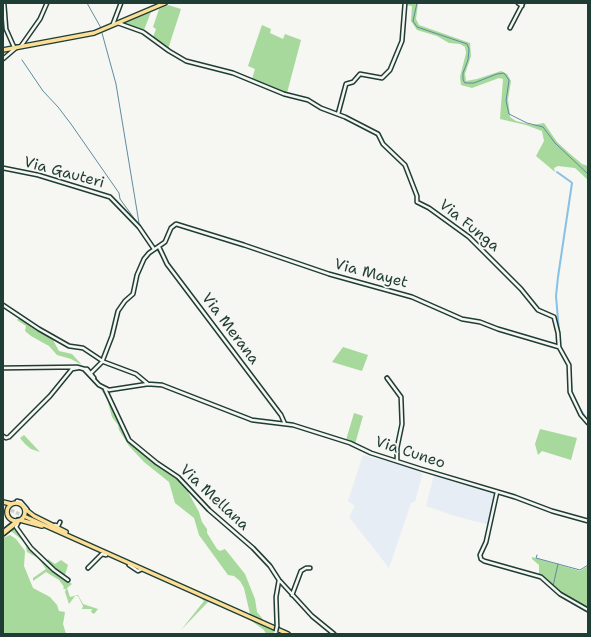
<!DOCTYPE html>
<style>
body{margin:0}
#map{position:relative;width:591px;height:637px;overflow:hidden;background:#f6f6f2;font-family:"Shantell Sans",sans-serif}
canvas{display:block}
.frame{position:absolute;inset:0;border:4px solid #1f3d34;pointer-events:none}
</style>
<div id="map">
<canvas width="591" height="637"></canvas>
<div class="frame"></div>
</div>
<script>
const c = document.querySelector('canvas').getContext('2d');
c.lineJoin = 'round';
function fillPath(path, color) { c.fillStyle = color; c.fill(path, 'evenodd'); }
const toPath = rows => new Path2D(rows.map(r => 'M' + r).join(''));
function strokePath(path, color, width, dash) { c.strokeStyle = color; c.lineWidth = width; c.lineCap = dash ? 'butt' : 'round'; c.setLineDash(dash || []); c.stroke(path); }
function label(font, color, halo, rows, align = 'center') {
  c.font = font + ' "Shantell Sans",sans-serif'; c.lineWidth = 3.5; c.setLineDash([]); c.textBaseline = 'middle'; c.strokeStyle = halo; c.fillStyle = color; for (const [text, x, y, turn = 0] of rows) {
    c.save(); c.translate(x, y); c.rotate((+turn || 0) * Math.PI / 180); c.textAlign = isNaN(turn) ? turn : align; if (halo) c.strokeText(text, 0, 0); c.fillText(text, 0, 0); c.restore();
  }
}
const built = toPath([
 [363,455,423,471,415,502,411,503,389,568,349,517,355,506,348,501],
 [434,475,496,493,489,525,455,516,426,506]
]);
const green = toPath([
 [406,3,418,3,416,19,419,25,470,43,471,56,465,74,466,81,477,79,501,71,507,74,511,81,508,99,510,117,516,121,533,125,544,123,557,142,569,153,582,164,588,166,588,180,575,168,558,166,554,168,555,172,536,156,544,141,542,131,526,125,500,119,503,79,499,78,472,88,461,85,460,77,466,53,465,47,460,44,449,43,437,36,417,30,411,21,412,6,405,5],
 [168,5,181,9,168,49,153,37,156,29,153,27,159,9],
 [151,12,144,30,122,24],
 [262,25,271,29,270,33,283,39,285,34,301,40,287,93,252,79,255,69,248,66],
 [19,318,45,333,53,340,59,351,72,354,82,365,71,359,57,355,49,346,31,336,25,331,26,326,17,320],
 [343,347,368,355,362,371,332,362],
 [98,385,105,392,129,442,176,476,189,490,188,492,199,512,202,522,207,529,207,533,217,549,220,551,225,549,245,574,255,599,257,612,262,618,263,622,250,614,244,588,240,581,234,576,228,575,199,535,194,518,175,503,169,482,144,462,129,446,119,430,118,425,112,417,107,399],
 [354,413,363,416,355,444,346,440],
 [540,429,577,438,571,460,542,451,538,455,535,444],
 [24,435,39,451,40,452,31,449,25,444,20,438],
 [13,527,15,527,46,564,59,572,47,561,48,559,55,564,61,560,68,565,65,575,61,575,72,584,67,588,70,597,78,595,83,604,98,609,94,614,91,612,92,609,82,609,83,606,78,596,75,596,69,604,65,592,66,589,63,589,64,587,59,580,46,572,33,581,33,578,46,569,38,558,27,552,26,546,22,540,11,531],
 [10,535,16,539,25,551,24,566,33,588,50,597,57,605,59,611,65,612,63,624,66,634,3,633,3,538],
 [532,557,580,571,588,566,588,610,562,595,539,576,539,565,532,559],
 [151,573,268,626,269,629,275,630,273,634,266,634,264,630,246,617,208,602,181,630,204,601,198,596]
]);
const stream = toPath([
 [87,3,101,28],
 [417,3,413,21,417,27,467,44,469,49,468,60,463,73,463,80,465,83,474,83,497,74,504,73,509,80,506,101,509,114,527,123,543,127,555,143,588,174],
 [102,33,116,84,139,223],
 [22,60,43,91,58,107,71,124,119,193,120,199,155,247],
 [157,250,164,260],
 [179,282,211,324],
 [224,341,246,371],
 [253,379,279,413],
 [537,555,536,558,580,570,588,565],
 [553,586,558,564]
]);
const canal = toPath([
 [557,172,571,182],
 [558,277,556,296,560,343],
 [558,277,572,183],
 [571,381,572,395],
 [578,406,588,421]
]);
const majorTunnel = toPath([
 [6,508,26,517]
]);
const minor = toPath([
 [4,3,6,29,14,47],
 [518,3,522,6],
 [118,23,143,32,169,51,186,61,233,73,284,94,308,100,321,108,345,117,378,134,383,144,405,165,417,196,417,202,429,208,469,237,521,289,538,310,554,317,558,333,559,347,569,365,570,392,581,415,588,423],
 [113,24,121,3],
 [510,28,523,3],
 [21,46,40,19,47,3],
 [3,59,17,47],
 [338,114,346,84,353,82,360,74,382,78,390,70,402,41,405,3],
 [3,168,38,175,110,197,139,227,154,249],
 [159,247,167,264,281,415,285,424],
 [3,305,39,329,69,346,83,348,104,362,136,374,148,384],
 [3,368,77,367,84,369,99,385,109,390,148,384,162,385,252,420,293,425,350,443,371,453,421,469,515,497,552,511,588,521],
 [84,369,87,369,94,378],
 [91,373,102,362,112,336,118,311,125,301,133,294,137,275,144,259,149,253,165,242,171,228,176,224,244,245,329,274,412,297,462,319,480,322,498,329,559,347],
 [387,378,401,397,402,424,397,448,397,461],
 [105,389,129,440,157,463,178,477,209,510,253,548,270,566,279,580,276,597,277,626],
 [3,436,6,438,9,437,50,396,72,369,78,368],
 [497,492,486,542,480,555,481,559,484,561,541,577,560,594,588,610],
 [17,503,17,501,21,502,27,509],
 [18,523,16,527,31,548,54,570,68,580],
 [55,525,58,526,60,522],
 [129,565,138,571,142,569],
 [88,568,102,554,106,555],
 [280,581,312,616,334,634],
 [292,595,301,571,306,568,310,568]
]);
const major = toPath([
 [3,50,94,33,165,3],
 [3,502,11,504],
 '7 512a9 9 0 1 1 18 0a9 9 0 1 1-18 0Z',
 [24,508,34,516,66,532],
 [26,517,288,634],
 [20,520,42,526]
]);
const highway = toPath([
 [3,533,18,521]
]);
const minorBridge = toPath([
 [276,631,277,626]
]);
const streetNames = [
 ["Via Gauteri",64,173,15],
 ["Via Funga",469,226,39],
 ["Via Mayet",371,274,15],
 ["Via Merana",230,329,53],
 ["Via Cuneo",410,453,18],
 ["Via Mellana",214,498,43]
];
fillPath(built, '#e7edf5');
fillPath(green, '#a6d99b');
strokePath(stream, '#5d8c9f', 1);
strokePath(canal, '#87c1e6', 2);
strokePath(majorTunnel, '#cbd1cc', 3.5, [3.5, 2]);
strokePath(minor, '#1f3d34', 5.5);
strokePath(major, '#1f3d34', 6);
strokePath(highway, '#1f3d34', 8);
strokePath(minor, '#f6f6f2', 2.5);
strokePath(major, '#fcde96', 3.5);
strokePath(highway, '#fcde96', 4.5);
strokePath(minorBridge, '#1f3d34', 5.5, []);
strokePath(minorBridge, '#f6f6f2', 2.5);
label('15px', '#1f3d34', '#f6f6f2', streetNames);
</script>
